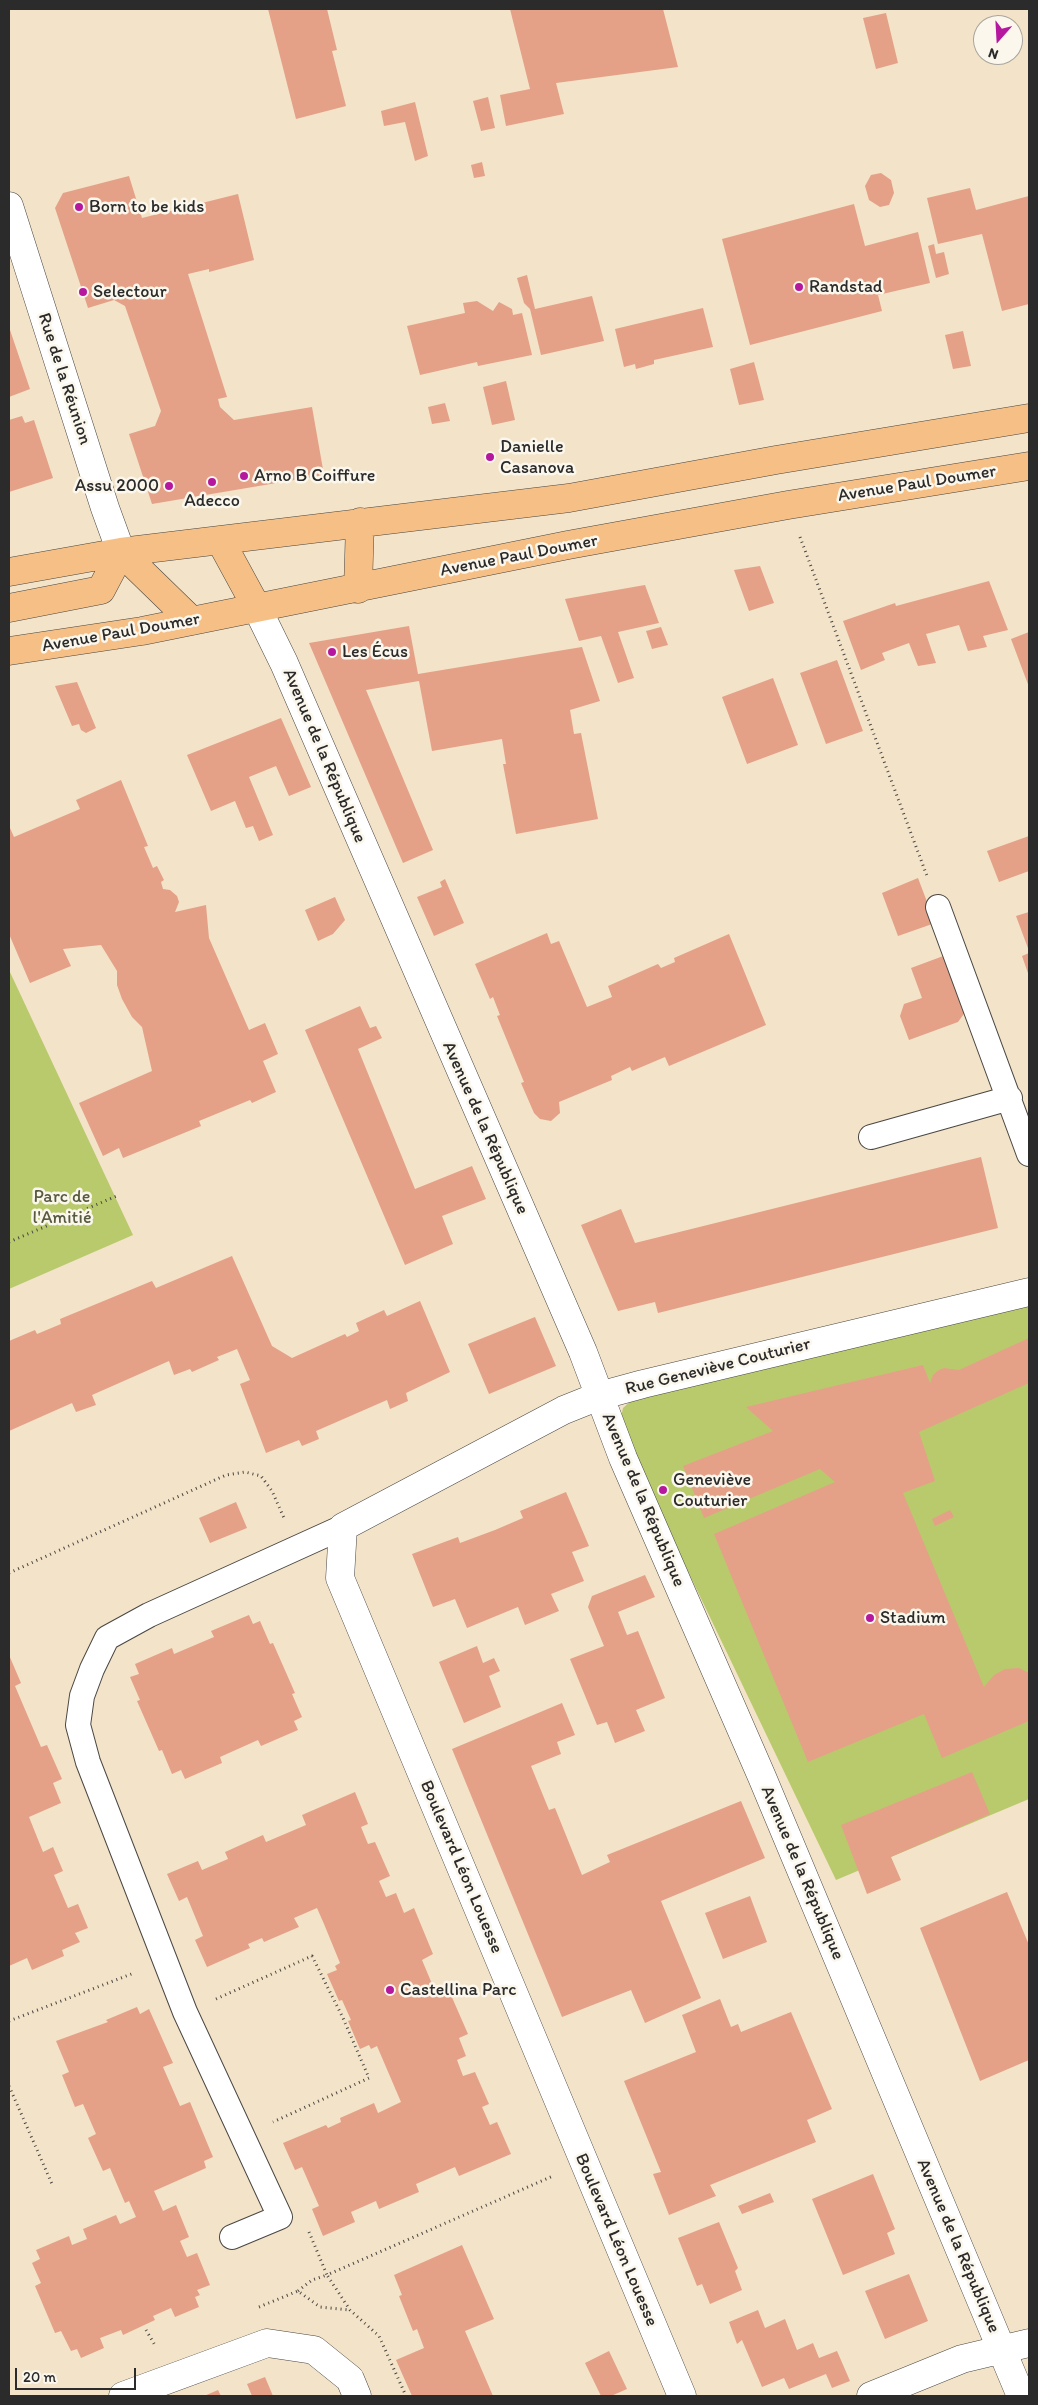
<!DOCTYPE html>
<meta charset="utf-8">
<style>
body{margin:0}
#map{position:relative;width:1038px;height:2405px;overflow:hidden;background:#f3e3c8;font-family:Itim,sans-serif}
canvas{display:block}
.frame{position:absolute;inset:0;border:10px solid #2b2b2b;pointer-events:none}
.north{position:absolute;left:973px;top:15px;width:50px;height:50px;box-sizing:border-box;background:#fbf7ec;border:1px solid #a8a59f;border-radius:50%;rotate:199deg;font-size:14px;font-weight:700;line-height:20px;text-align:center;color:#2b2b2b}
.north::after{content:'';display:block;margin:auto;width:18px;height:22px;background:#b5179e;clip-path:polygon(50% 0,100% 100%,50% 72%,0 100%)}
.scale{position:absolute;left:15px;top:2368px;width:121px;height:22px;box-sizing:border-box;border:2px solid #2b2b2b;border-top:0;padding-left:6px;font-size:15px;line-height:18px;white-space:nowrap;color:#2b2b2b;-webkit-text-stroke:4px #fbf7ec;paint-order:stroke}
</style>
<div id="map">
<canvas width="1038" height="2405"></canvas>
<div class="frame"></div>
<div class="north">N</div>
<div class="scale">20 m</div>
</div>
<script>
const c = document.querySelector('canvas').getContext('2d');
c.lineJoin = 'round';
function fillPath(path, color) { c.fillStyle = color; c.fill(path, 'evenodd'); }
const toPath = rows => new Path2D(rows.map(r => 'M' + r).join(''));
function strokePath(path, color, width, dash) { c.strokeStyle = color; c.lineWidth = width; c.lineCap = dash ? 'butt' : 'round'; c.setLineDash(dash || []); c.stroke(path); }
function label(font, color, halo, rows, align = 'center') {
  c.font = font + ' Itim,sans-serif'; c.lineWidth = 5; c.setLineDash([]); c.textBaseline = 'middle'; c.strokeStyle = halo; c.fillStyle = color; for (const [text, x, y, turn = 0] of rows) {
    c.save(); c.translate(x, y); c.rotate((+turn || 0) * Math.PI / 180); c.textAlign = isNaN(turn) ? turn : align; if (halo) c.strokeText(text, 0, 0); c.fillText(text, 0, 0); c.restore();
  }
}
const green = toPath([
 [9,970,133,1235,9,1289],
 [1029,1306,1029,1799,836,1880,624,1438,620,1421,623,1408,634,1398]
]);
const building = toPath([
 [268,9,327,9,337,50,332,51,346,106,296,119],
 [510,9,663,9,678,67,556,83,564,114,506,126,500,95,530,89],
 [886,13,898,63,876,69,863,18],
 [488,97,495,128,481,131,473,101],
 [415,102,428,156,415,161,405,122,384,126,381,111],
 [482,162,485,176,474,178,471,165],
 [881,173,891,180,894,193,889,205,880,207,869,200,865,186,871,175],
 [129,176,142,218,238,194,254,260,209,272,209,269,188,274,227,397,218,399,220,407,234,420,312,407,324,475,152,504,129,434,155,426,161,411,125,306,114,300,88,308,55,208,63,193],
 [970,188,976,210,1029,196,1029,304,1002,311,982,234,938,244,927,198],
 [854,204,865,246,918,232,930,283,878,295,882,311,750,345,722,239],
 [934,244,936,254,944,252,949,274,936,278,928,246],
 [527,275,535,309,592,296,604,341,541,355,530,309,524,303,517,278],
 [477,301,493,311,499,302,512,309,513,315,522,313,532,355,478,366,477,362,420,375,407,326,465,313,463,303],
 [703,308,713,347,654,360,654,364,636,369,635,364,624,367,615,329],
 [9,327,30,389,9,397],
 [963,331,971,366,953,369,945,335],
 [754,362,764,400,739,405,730,369],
 [506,381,515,420,492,425,483,387],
 [445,403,450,421,432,424,428,407],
 [22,416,25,423,34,420,53,478,9,492,9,420],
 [760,566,774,603,749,611,734,570],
 [989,581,1008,630,983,636,987,647,968,651,959,625,926,634,936,663,918,666,909,643,882,653,885,660,861,670,843,621,895,603,896,606],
 [645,585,659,623,618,632,634,678,618,683,601,636,579,641,565,599],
 [409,626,418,674,582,647,600,701,570,710,574,734,581,733,598,819,516,834,503,764,506,764,502,739,432,751,419,681,366,690,433,850,403,863,309,643],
 [661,627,668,645,652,649,646,631],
 [1029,632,1029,687,1011,639],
 [837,660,863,731,826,744,800,673],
 [773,678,798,745,747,764,722,697],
 [77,682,96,728,86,733,81,730,79,724,72,726,55,686],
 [281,718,311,787,289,796,276,766,249,777,273,835,259,841,253,826,246,828,235,801,211,811,187,755],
 [121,780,148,846,144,847,153,868,157,866,164,880,161,882,163,889,170,890,177,896,179,902,175,912,206,905,209,938,249,1030,265,1023,278,1054,263,1061,276,1092,252,1103,250,1100,199,1121,201,1126,123,1158,119,1148,103,1156,79,1103,152,1071,142,1027,132,1017,122,999,117,985,117,971,101,945,63,949,71,966,30,983,9,934,9,828,10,828,14,837,80,809,76,800],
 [1029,836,1029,871,999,882,987,851],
 [918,878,935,923,898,936,882,893],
 [445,879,464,923,434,936,417,897,442,887,440,882],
 [335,897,345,920,333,934,318,941,305,910],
 [1029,912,1029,951,1016,916],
 [547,933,551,944,559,941,587,1007,612,997,608,986,658,964,661,968,675,962,674,958,729,934,766,1025,669,1066,665,1057,632,1071,630,1067,611,1076,612,1080,559,1102,560,1113,551,1121,540,1119,534,1113,521,1083,524,1082,497,1016,500,1015,493,997,490,999,475,964],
 [1029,953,1029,976,1022,956],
 [946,955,966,1011,958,1022,909,1040,900,1016,904,1004,922,998,911,968],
 [360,1006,370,1028,376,1026,382,1038,358,1049,415,1189,472,1166,486,1199,442,1216,453,1244,405,1265,305,1030],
 [981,1157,998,1228,658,1313,655,1302,618,1311,581,1225,621,1209,635,1243],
 [232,1256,272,1346,292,1358,345,1334,347,1337,359,1331,356,1323,384,1310,387,1316,420,1301,450,1372,406,1393,408,1401,390,1409,387,1400,316,1431,319,1439,302,1446,299,1440,266,1453,240,1384,250,1380,237,1349,217,1357,219,1360,192,1372,190,1369,174,1375,169,1361,92,1395,96,1405,76,1412,72,1403,9,1431,9,1341,35,1330,37,1334,61,1324,60,1319,152,1281,156,1288],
 [535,1317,556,1366,489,1394,468,1344],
 [1029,1338,1029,1383,919,1432,935,1481,903,1493,984,1687,994,1675,1005,1669,1019,1668,1029,1673,1029,1721,942,1758,924,1714,808,1762,714,1534,835,1482,820,1469,704,1518,683,1466,773,1431,746,1407,923,1365,930,1383,933,1375,939,1370,944,1368,959,1370],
 [566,1492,589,1546,572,1552,584,1581,551,1594,559,1611,525,1625,518,1607,467,1628,455,1599,433,1607,412,1554,458,1537,460,1543,495,1530,523,1518,520,1511],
 [236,1502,247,1528,210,1543,199,1518],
 [950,1510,954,1517,935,1526,932,1519],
 [645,1575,655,1597,618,1612,627,1635,638,1631,665,1698,636,1710,645,1731,615,1743,607,1722,597,1725,570,1659,604,1646,588,1607,592,1596],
 [249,1615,253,1624,260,1621,270,1644,273,1643,295,1693,292,1694,302,1717,294,1721,298,1730,261,1746,258,1740,220,1757,222,1763,185,1779,181,1770,172,1774,162,1750,159,1751,137,1701,140,1700,130,1677,139,1674,135,1664,172,1648,174,1654,214,1637,211,1631],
 [477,1646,483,1663,494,1658,500,1671,489,1676,501,1707,464,1723,439,1662],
 [9,1655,21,1683,15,1686,41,1747,47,1745,62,1779,53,1783,61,1803,29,1817,43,1852,53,1847,63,1871,54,1875,68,1908,78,1904,88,1928,75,1933,80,1942,62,1950,64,1956,32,1970,27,1958,9,1966],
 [562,1703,575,1735,557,1742,561,1754,531,1766,549,1810,555,1808,582,1875,610,1862,607,1855,741,1801,765,1858,661,1901,701,1998,645,2023,631,1990,562,2017,452,1749],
 [972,1772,990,1814,891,1857,901,1880,867,1894,841,1825],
 [355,1792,368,1824,361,1827,368,1844,375,1842,390,1876,379,1881,386,1897,396,1893,404,1913,414,1908,433,1954,422,1960,435,1991,447,1986,468,2034,459,2038,466,2056,457,2060,463,2076,475,2072,489,2104,482,2107,490,2125,497,2122,511,2154,459,2176,455,2167,416,2184,419,2192,379,2209,376,2201,351,2212,355,2222,323,2236,312,2209,319,2206,302,2167,295,2170,283,2143,326,2125,328,2128,341,2122,340,2118,374,2103,378,2113,401,2102,377,2046,371,2049,369,2045,360,2049,348,2021,351,2020,342,2000,339,2001,327,1974,337,1970,335,1966,340,1963,324,1924,317,1908,294,1918,299,1927,264,1942,262,1938,248,1944,250,1948,207,1967,195,1940,203,1936,187,1897,179,1901,167,1874,198,1861,202,1870,228,1859,225,1852,263,1835,266,1842,306,1825,302,1815],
 [1007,1892,1029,1945,1029,2060,980,2081,920,1928],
 [750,1896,767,1942,723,1959,705,1913],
 [720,1999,731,2027,738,2024,741,2032,791,2012,832,2109,807,2120,816,2142,710,2185,716,2196,669,2215,653,2174,661,2172,624,2081,696,2052,682,2015],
 [137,2007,140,2014,149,2009,173,2063,163,2067,180,2106,190,2102,213,2157,204,2161,206,2168,154,2191,163,2211,176,2205,189,2237,180,2241,187,2257,197,2253,210,2285,197,2290,200,2295,195,2297,199,2307,175,2317,171,2308,153,2316,155,2320,123,2335,121,2330,100,2338,104,2348,81,2358,77,2349,71,2351,61,2331,55,2333,35,2286,41,2283,32,2263,40,2259,36,2250,69,2236,72,2245,87,2239,83,2229,116,2215,120,2224,136,2217,129,2201,125,2203,110,2168,103,2171,88,2138,96,2134,83,2104,75,2107,62,2075,69,2072,56,2041,108,2022,106,2020],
 [873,2174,895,2229,887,2233,895,2254,843,2275,812,2199],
 [770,2193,774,2202,742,2214,738,2206],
 [719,2222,738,2268,735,2271,742,2290,710,2304,702,2284,697,2286,678,2238],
 [462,2245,494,2319,465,2331,493,2396,412,2396,396,2360,424,2348,417,2329,413,2331,399,2296,402,2295,394,2275],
 [909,2274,928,2321,885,2339,865,2291],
 [758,2310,765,2328,785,2319,797,2350,813,2343,819,2358,837,2351,850,2381,832,2388,826,2374,789,2389,784,2378,762,2387,742,2340,737,2344,729,2322],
 [609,2351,627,2389,611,2396,601,2396,585,2363],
 [265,2377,273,2396,252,2396,247,2384],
 [218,2390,221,2396,204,2396]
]);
const path = toPath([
 [800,537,927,876],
 [9,1242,119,1195],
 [9,1573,226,1475,245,1472,261,1476,272,1491,284,1518],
 [216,1999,312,1956,343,2018,369,2078,273,2122],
 [9,2021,134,1973],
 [9,2086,52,2184],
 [309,2232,327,2275,553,2176],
 [298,2291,312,2280,327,2275,350,2310,379,2336,406,2396],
 [259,2307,298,2291,320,2307,350,2310],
 [146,2330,156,2347]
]);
const lane = toPath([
 [938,907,1029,1154],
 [871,1137,1010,1098],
 [232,2237,280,2217,185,2012,88,1762,78,1725,82,1696,92,1669,107,1638,149,1615,343,1527]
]);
const street = toPath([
 [9,206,105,508,121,552],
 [257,608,284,663,583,1352,623,1458,762,1777,1021,2396],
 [123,2396,267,2343,314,2350,350,2379,357,2396],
 [682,2396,340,1578,343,1527,564,1410,599,1396,643,1384,1029,1292],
 [871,2396,962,2359,1029,2343]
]);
const primary = toPath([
 [220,540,257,608],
 [9,572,121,552,569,498,776,460,1029,418],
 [358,589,360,522],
 [9,608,101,590,121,552,192,621],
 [9,651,142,631,568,545,788,505,1029,466]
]);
const markers = [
 [79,207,5,"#b5179e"],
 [799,287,5,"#b5179e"],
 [83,292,5,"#b5179e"],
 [490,457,5,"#b5179e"],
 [244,476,5,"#b5179e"],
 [212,482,5,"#b5179e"],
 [169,486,5,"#b5179e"],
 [332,652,5,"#b5179e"],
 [663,1490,5,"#b5179e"],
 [870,1618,5,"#b5179e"],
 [390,1990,5,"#b5179e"]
];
const poiNames = [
 ["Born to be kids",89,207],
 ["Randstad",809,287],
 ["Selectour",93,292],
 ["Danielle",500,447],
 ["Casanova",500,468],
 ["Arno B Coiffure",254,476],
 ["Assu 2000",159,486,"right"],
 ["Adecco",212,501,"center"],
 ["Les Écus",342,652],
 ["Geneviève",673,1480],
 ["Couturier",673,1501],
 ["Stadium",880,1618],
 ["Castellina Parc",400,1990]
];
const streetNames = [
 ["Rue de la Réunion",64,379,72],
 ["Avenue Paul Doumer",917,484,-9],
 ["Avenue Paul Doumer",519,556,-11],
 ["Avenue Paul Doumer",121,633,-10],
 ["Avenue de la République",324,756,67],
 ["Avenue de la République",485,1128,66],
 ["Rue Geneviève Couturier",718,1367,-14],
 ["Avenue de la République",643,1500,67],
 ["Boulevard Léon Louesse",461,1867,67],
 ["Avenue de la République",802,1873,67],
 ["Boulevard Léon Louesse",616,2240,67],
 ["Avenue de la République",958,2246,67]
];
const parkNames = [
 ["Parc de",62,1197],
 ["l'Amitié",62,1218]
];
fillPath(green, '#b9ca6d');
fillPath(building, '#e4a187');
strokePath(lane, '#494743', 26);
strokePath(street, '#494743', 29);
strokePath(primary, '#494743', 29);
strokePath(path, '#494743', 3, [1, 4]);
strokePath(lane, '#fff', 24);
strokePath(street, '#fff', 28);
strokePath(primary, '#f5bf86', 28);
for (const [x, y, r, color] of markers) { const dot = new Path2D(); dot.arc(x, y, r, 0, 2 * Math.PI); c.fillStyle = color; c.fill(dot); strokePath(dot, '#fbf7ec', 2); }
label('18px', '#2b2b2b', '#fbf7ec', poiNames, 'left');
label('18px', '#2b2b2b', '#fbf7ec', streetNames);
label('18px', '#565b3f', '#fbf7ec', parkNames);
</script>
